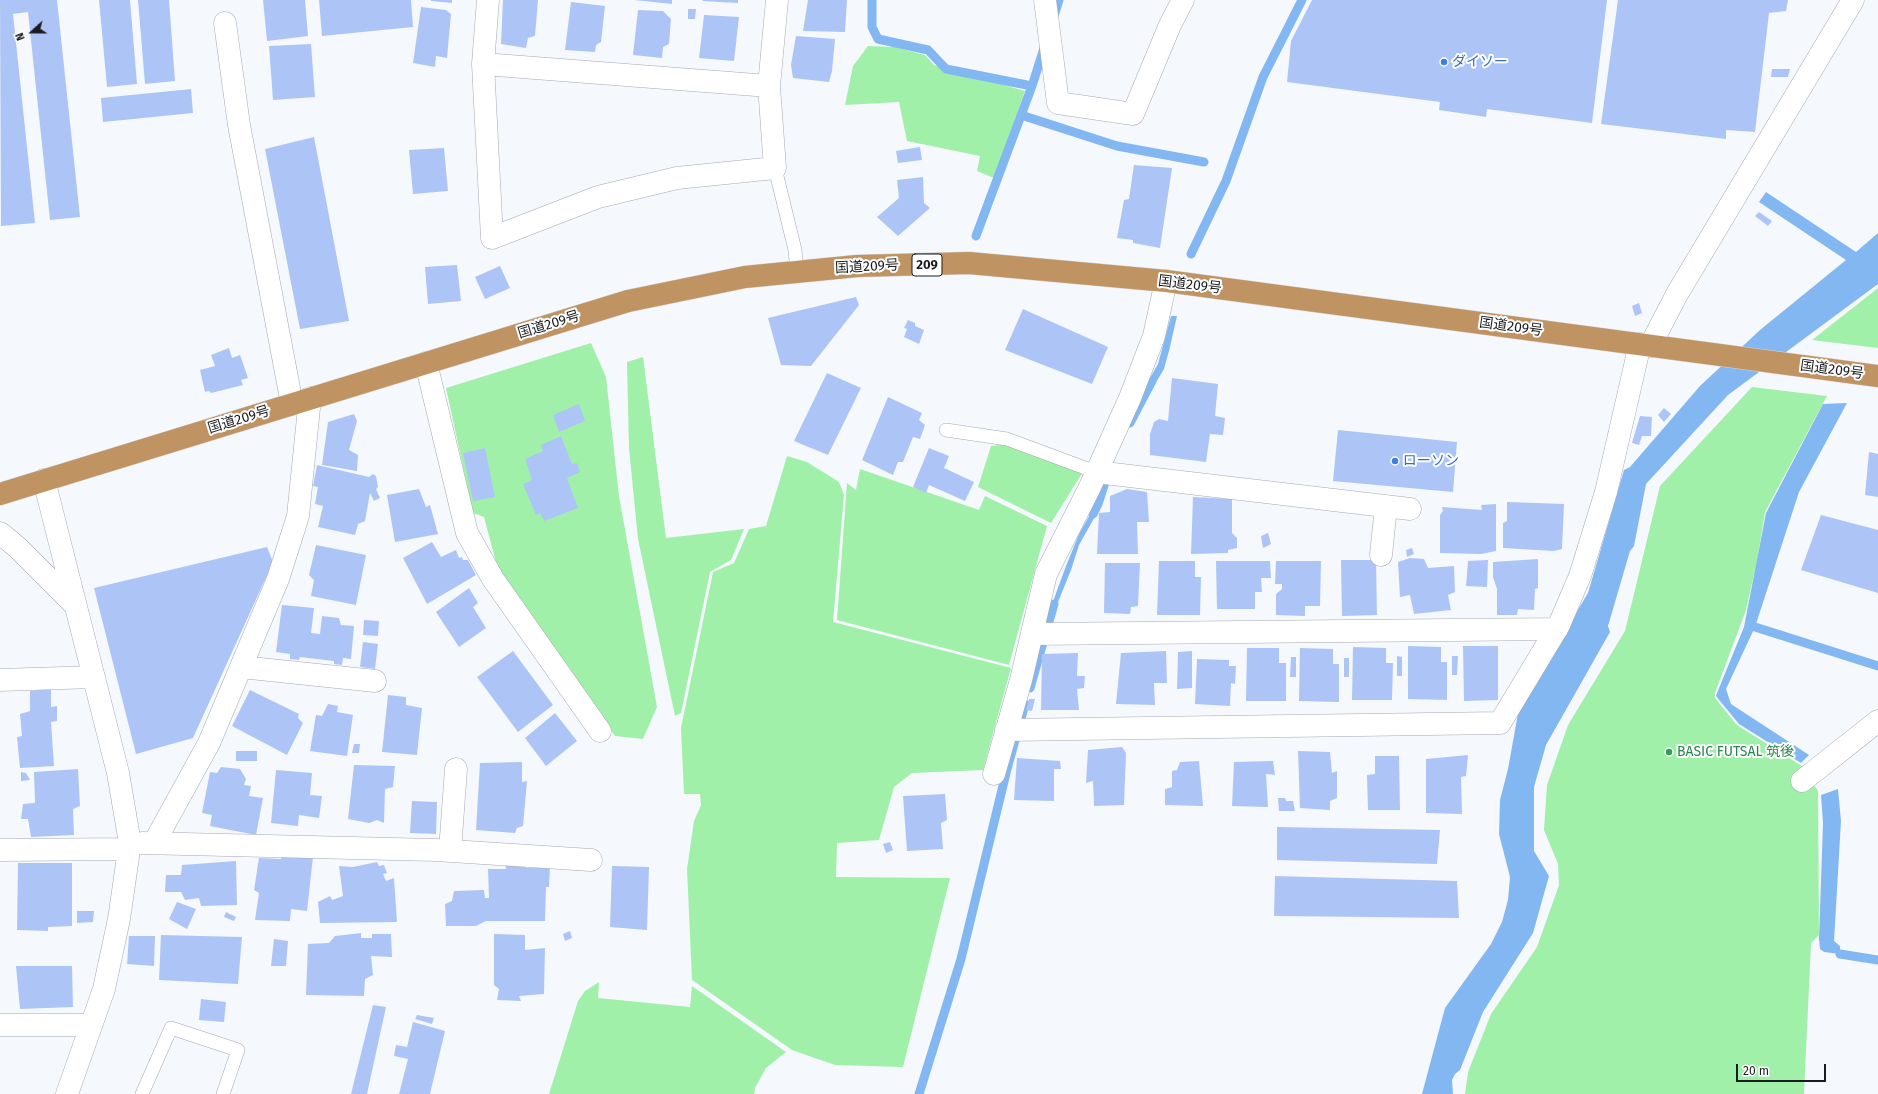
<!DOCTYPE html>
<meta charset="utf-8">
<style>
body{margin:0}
#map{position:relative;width:1878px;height:1094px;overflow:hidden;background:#f5f8fd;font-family:"Fira Sans",sans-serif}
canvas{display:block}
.north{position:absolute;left:12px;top:12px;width:40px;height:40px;-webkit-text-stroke:3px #fff;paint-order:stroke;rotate:249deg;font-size:11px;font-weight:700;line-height:16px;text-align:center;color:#1a1c1f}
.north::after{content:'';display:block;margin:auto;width:14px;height:18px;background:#1a1c1f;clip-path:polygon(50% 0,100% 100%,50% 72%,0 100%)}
.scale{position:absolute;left:1736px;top:1064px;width:90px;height:18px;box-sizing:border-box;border:2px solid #1a1c1f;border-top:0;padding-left:5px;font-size:12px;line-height:14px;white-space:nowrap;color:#1a1c1f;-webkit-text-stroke:3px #fff;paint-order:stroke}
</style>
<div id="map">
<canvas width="1878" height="1094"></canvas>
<div class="north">N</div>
<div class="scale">20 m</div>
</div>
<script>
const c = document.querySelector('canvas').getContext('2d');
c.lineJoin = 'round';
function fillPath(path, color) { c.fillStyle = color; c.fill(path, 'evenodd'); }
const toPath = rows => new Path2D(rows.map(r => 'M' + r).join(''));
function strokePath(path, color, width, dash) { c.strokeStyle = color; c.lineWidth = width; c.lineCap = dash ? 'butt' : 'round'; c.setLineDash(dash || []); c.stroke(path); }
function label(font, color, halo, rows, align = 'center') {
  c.font = font + ' "Fira Sans","Noto Sans JP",sans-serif'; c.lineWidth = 4; c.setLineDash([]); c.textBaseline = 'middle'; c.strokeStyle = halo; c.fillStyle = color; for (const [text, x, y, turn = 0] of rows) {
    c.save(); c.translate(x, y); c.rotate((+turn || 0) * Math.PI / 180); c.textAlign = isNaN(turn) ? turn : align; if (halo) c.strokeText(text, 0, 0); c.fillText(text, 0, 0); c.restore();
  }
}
const green = toPath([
 [868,46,895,47,925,55,934,65,1025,91,994,178,977,171,980,156,907,141,899,102,845,105,853,66],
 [1878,288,1878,348,1812,340],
 [591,343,606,377,619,496,657,707,643,739,615,736,497,566,484,517,473,513,446,388],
 [643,357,666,538,744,529,731,560,710,572,681,713,675,716,638,539,629,448,627,362],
 [1752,387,1827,396,1765,512,1757,561,1746,610,1715,693,1715,698,1737,725,1802,766,1818,791,1819,935,1811,943,1804,1094,1465,1094,1468,1072,1491,1014,1537,947,1559,885,1558,864,1544,830,1547,785,1568,725,1625,631,1660,486],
 [1009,444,1083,472,1051,523,978,487,991,446],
 [787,456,807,462,839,482,844,495,833,622,1011,668,983,770,912,773,894,787,879,840,837,843,836,877,950,878,903,1067,835,1065,792,1050,692,980,687,869,694,821,701,805,700,794,684,794,681,728,713,572,734,563,749,529,766,526],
 [860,469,979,510,985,496,1047,526,1009,665,837,620,847,483,856,490],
 [599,982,598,998,690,1007,692,986,786,1052,766,1068,755,1088,754,1094,549,1094,578,1001,585,991]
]);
const water = toPath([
 [1766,192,1856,252,1878,233,1878,284,1728,395,1646,484,1634,546,1630,551,1608,626,1610,632,1546,745,1534,787,1534,851,1549,876,1533,933,1483,1012,1460,1070,1455,1074,1452,1080,1453,1094,1422,1094,1445,1008,1491,944,1502,922,1508,900,1510,877,1499,834,1500,800,1508,769,1519,708,1588,593,1624,470,1630,467,1700,386,1760,330,1846,260,1759,202],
 [1171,316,1177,316,1169,351,1164,369,1149,394,1143,390,1158,364],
 [1847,403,1799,492,1755,627,1726,689,1731,704,1809,755,1801,763,1739,724,1720,701,1716,696,1717,693,1744,627,1766,513,1823,404],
 [1097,502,1102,504,1079,545,1071,570,1052,617,1048,615,1066,566,1079,534],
 [1838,789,1841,821,1834,941,1840,946,1840,954,1824,952,1820,949,1819,939,1823,823,1821,795]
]);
const stream = toPath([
 [872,0,872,27,878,39,928,50,946,69,1032,86],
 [1054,16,1059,0],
 [1021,115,1117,146,1204,162],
 [976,236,1032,86,1045,45],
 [1191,254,1226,181,1263,77,1302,0],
 [1130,423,1152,381],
 [1093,514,1098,504,1108,473],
 [1755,627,1878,666],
 [1030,688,1054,604],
 [1840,954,1878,960],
 [919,1094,961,959,1007,769,1025,704]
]);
const building = toPath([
 [0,0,57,0,80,217,50,220,28,12,13,14,35,223,1,226],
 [99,0,130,0,137,84,107,87],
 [138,0,169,0,175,81,145,84],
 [263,0,305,0,308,36,267,41],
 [319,0,411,0,413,27,322,36],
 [431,0,452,0,452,3,431,1],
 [503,0,538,0,535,36,528,38,526,48,501,44],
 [634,0,672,0,672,4],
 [703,0,738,0,738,3,702,1],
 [808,0,847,0,845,32,803,31],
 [1312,0,1607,0,1592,123,1487,109,1486,117,1439,110,1440,102,1287,82,1291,41],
 [1618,0,1788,0,1786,11,1769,13,1755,132,1726,130,1726,139,1601,124],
 [571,2,605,6,601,42,596,45,595,52,565,50],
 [421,7,446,10,451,14,447,58,436,56,435,67,413,63],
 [688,9,696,9,695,19,688,19],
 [638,10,663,11,671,19,669,44,663,47,662,58,633,55],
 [704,15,739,17,734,61,699,58],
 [796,36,835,39,832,71,829,82,793,78,791,65],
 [311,44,315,97,273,100,269,46],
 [1772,69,1790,69,1788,77,1771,77],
 [191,89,193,113,103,122,101,98],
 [314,137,349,321,300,329,265,149],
 [920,147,922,160,898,163,896,151],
 [444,148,448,191,413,194,409,150],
 [1134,165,1172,168,1160,248,1133,243,1133,240,1117,238,1124,200,1129,199],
 [923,177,924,203,930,208,898,236,877,217,899,198,897,180],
 [1759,212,1772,221,1768,226,1755,216],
 [457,265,461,301,428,304,425,267],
 [500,266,510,288,485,299,475,277],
 [856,297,859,305,811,366,781,365,768,318],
 [1639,303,1642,313,1635,316,1632,306],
 [1023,309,1108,347,1092,384,1005,350],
 [908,320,915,323,915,326,924,330,919,344,904,337,907,329,904,328],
 [229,348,232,358,240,355,248,378,241,380,243,385,211,393,209,391,205,392,200,370,215,366,211,355],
 [827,373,861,388,828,455,794,441],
 [1172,378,1218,384,1215,416,1225,418,1223,435,1210,434,1206,462,1150,455,1150,434,1154,422,1159,419,1168,421],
 [888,397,922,413,919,420,925,425,920,439,913,437,903,462,898,462,893,475,862,460],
 [579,404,585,421,559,432,553,415],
 [1664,408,1671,414,1664,422,1658,415],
 [354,414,357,421,349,450,358,455,357,471,322,465,328,422],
 [1640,416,1652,417,1651,436,1642,436,1639,445,1632,443],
 [1338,430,1457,442,1453,492,1333,481],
 [561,436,572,464,577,463,580,472,567,478,578,508,544,521,540,513,536,515,523,484,532,480,525,459,543,451,541,445],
 [485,448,495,497,473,501,463,453],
 [929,448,949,456,944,468,974,482,965,501,929,485,926,493,913,487],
 [1869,452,1878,454,1878,497,1865,495],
 [317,465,369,477,373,474,376,476,378,487,376,489,380,498,374,501,370,493,365,521,358,524,355,535,318,527,323,506,315,504,318,487,313,486],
 [419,489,426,507,430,505,438,534,395,542,387,495],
 [1127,489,1147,492,1149,522,1137,522,1138,554,1097,554,1099,513,1110,512,1110,496],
 [1193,497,1232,499,1232,533,1237,538,1237,548,1228,550,1228,553,1191,554],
 [1507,502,1564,504,1562,549,1554,551,1503,548,1503,523,1507,521],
 [1496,504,1496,551,1481,554,1440,553,1440,515,1443,511,1442,507,1482,510,1481,505],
 [1821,515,1878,530,1878,593,1801,570],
 [1268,533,1271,544,1263,548,1261,536],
 [432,542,441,557,456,550,459,558,462,557,463,560,468,560,476,575,427,604,403,558],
 [316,545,366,555,356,605,311,596,314,580,309,575],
 [267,547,273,562,193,738,136,754,94,588],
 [1412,548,1414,554,1407,557,1406,550],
 [1410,558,1424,559,1428,568,1454,566,1455,592,1448,595,1451,610,1414,614,1410,595,1400,597,1398,562],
 [1538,559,1538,588,1535,589,1534,610,1518,609,1517,615,1497,615,1497,589,1493,577,1493,562],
 [1341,560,1376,560,1377,615,1342,616],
 [1488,560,1487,587,1466,586,1468,561],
 [1159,561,1195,561,1195,577,1201,577,1200,615,1157,615],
 [1216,561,1270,561,1271,578,1261,578,1262,592,1255,592,1255,609,1217,609],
 [1276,561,1321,561,1320,606,1305,606,1305,616,1276,615,1276,594,1282,589,1282,584,1275,584],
 [1105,563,1140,563,1138,606,1131,607,1130,614,1104,613],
 [469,588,478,603,473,607,486,628,459,647,436,612],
 [282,605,314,608,311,633,320,634,322,616,339,618,341,625,354,626,351,659,343,658,342,665,334,664,334,661,300,657,299,660,290,659,290,654,276,652],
 [364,620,379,621,378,636,363,635],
 [363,642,378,644,375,669,360,667],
 [1408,646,1441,647,1441,662,1447,662,1447,700,1408,699],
 [1463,646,1498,646,1498,700,1464,701],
 [1353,647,1386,648,1386,663,1393,663,1392,700,1352,700],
 [1247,648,1279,648,1279,663,1286,663,1286,701,1246,701],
 [1300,648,1333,649,1333,664,1339,664,1339,702,1299,701],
 [513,651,553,705,518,732,477,677],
 [1166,651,1167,683,1154,683,1155,705,1116,704,1121,653],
 [1192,651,1192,688,1177,689,1178,652],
 [1078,653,1077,676,1085,676,1084,688,1077,689,1079,710,1041,710,1042,654],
 [1397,656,1402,657,1402,676,1397,676],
 [1452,656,1458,656,1457,675,1452,675],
 [1291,657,1296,657,1296,677,1290,677],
 [1344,658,1349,658,1349,677,1344,677],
 [1197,659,1229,660,1229,666,1236,666,1235,684,1231,683,1230,706,1195,704],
 [51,689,51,707,57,706,57,721,51,722,54,766,20,768,17,737,22,736,20,714,30,711,30,691],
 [250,690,299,714,298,718,303,723,287,755,232,726],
 [388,695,406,697,406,705,422,708,417,755,382,752],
 [1029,699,1035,699,1032,711,1026,710],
 [328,704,338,706,337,712,353,715,347,756,310,751,316,715,322,716],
 [555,713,577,741,546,766,525,738],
 [354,744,360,744,359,753,352,753],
 [1122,747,1126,753,1124,805,1094,806,1093,781,1086,783,1088,750],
 [236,751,257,751,257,761,236,761],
 [1298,751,1330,752,1332,773,1337,771,1337,798,1330,801,1330,810,1300,808],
 [1468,755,1466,776,1461,777,1462,814,1426,813,1426,759],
 [1375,756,1399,756,1400,810,1368,810,1367,775,1375,774],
 [1017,758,1060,761,1061,769,1054,769,1054,801,1014,800],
 [1199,761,1203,806,1165,805,1165,789,1172,787,1172,771,1177,770,1180,762],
 [1273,761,1275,775,1266,774,1268,807,1232,806,1234,762],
 [522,762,522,782,527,781,523,826,517,828,515,833,476,830,480,763],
 [354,765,395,766,393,787,385,789,384,823,377,820,369,823,348,819],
 [221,767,240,769,246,779,244,785,251,786,249,796,263,798,256,835,210,826,212,815,202,813,210,772,217,773],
 [78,769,80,806,73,809,74,835,31,837,28,819,21,819,23,804,35,803,34,772],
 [276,770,312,773,310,795,322,796,319,818,299,815,298,826,271,823],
 [21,772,26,773,30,780,21,781],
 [945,794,947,820,941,823,943,849,907,851,903,796],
 [1278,798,1285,798,1286,801,1293,801,1295,811,1279,811],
 [412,801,437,802,436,834,410,833],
 [1277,827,1440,830,1437,864,1277,860],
 [890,842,893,850,886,853,883,844],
 [281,856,313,857,307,911,291,909,290,921,255,920,259,893,254,890,259,858,281,859],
 [236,861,237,905,201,906,199,898,185,900,181,892,165,892,166,875,181,875,182,865],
 [377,862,379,866,384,865,387,873,383,874,386,881,394,878,397,922,320,923,318,902,330,896,332,900,343,896,339,866,353,867],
 [18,863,72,863,72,926,48,927,48,931,17,930],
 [505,864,526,865,526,868,550,867,549,887,546,887,545,921,486,921,476,926,446,926,445,904,452,901,454,891,484,890,485,898,489,898,488,869,506,869],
 [612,866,649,867,647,930,610,927],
 [1275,876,1457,881,1459,918,1274,916],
 [177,902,196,909,187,929,169,919],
 [77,911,94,911,93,922,77,923],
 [226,912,236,917,234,921,224,917],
 [570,931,572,938,565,941,563,934],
 [361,933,361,938,372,938,372,934,391,934,392,957,371,956,373,975,365,979,364,996,306,995,308,944,329,943,335,936],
 [494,934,525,935,525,950,545,948,544,994,519,996,521,1001,497,1000,499,989,494,985],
 [161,935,242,937,238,984,159,980],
 [129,936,155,936,154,966,127,964],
 [274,939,288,941,286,966,271,966],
 [16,966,72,966,73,1007,20,1009],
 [201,999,226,1002,224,1022,199,1020],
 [373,1005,386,1007,367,1094,351,1094],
 [417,1015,434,1018,432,1024,415,1019],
 [413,1022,445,1031,430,1094,399,1094,408,1059,394,1056,396,1045,407,1047]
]);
const service = toPath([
 [775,168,795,250,797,272],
 [946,430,1007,439,1096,472],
 [142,1094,171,1028,238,1050,223,1094]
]);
const minor = toPath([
 [488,0,483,64,769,86,777,0],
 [1045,0,1058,103,1133,114,1170,25,1183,0],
 [225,23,239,125,292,404],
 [483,64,492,238,598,197,677,178,775,168,769,86],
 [1650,346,1677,294,1853,0],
 [426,363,467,533,493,579,600,731],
 [1096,472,1410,509],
 [44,480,118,773,130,843,119,919,104,989,67,1094],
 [0,533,17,547,75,605],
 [1381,555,1386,506],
 [1032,634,1557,629],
 [241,667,375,681],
 [0,680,94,677],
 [1006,730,1500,723,1559,625,1580,576,1606,492,1640,344],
 [994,774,1021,680,1046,574,1089,489,1130,398,1154,336,1166,281],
 [1802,781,1878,721],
 [142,843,436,850,591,860],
 [154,843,209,743,278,579,298,516,310,398],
 [0,850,129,849],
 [450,851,456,769],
 [0,1025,91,1025]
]);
const trunk = toPath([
 [0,494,628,301,745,277,857,266,969,263,1166,281,1878,376]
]);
const markers = [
 [1444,62,4,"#3f7fe0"],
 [1395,461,4,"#3f7fe0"],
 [1669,752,4,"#2e9e5b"]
];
const shields = [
 [927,265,30]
];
const shieldNames = [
 ["209",927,265]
];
const shopNames = [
 ["ダイソー",1452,62],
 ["ローソン",1403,461]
];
const streetNames = [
 ["国道209号",867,267,-3],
 ["国道209号",1190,285,7],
 ["国道209号",549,325,-17],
 ["国道209号",1511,327,8],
 ["国道209号",1832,370,8],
 ["国道209号",239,420,-17]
];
const leisureNames = [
 ["BASIC FUTSAL 筑後",1677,752]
];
fillPath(green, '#a1f0a9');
fillPath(water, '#83b7f1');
strokePath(stream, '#83b7f1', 9);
fillPath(building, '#adc5f6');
strokePath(service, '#a5a9b2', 14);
strokePath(minor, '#a5a9b2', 23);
strokePath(trunk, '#d6d6d7', 23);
strokePath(service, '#fff', 13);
strokePath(minor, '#fff', 22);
strokePath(trunk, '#c09462', 22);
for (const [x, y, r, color] of markers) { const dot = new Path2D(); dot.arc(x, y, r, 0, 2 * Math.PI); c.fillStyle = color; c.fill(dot); strokePath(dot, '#fff', 1.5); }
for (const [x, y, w] of shields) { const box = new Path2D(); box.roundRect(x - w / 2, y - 11, w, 22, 3); c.fillStyle = '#fff'; c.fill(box); strokePath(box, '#1a1c1f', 1); }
label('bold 13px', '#1a1c1f', null, shieldNames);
label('14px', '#366cbe', '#fff', shopNames, 'left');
label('14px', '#1a1c1f', '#fff', streetNames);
label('14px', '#27864d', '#fff', leisureNames, 'left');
</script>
